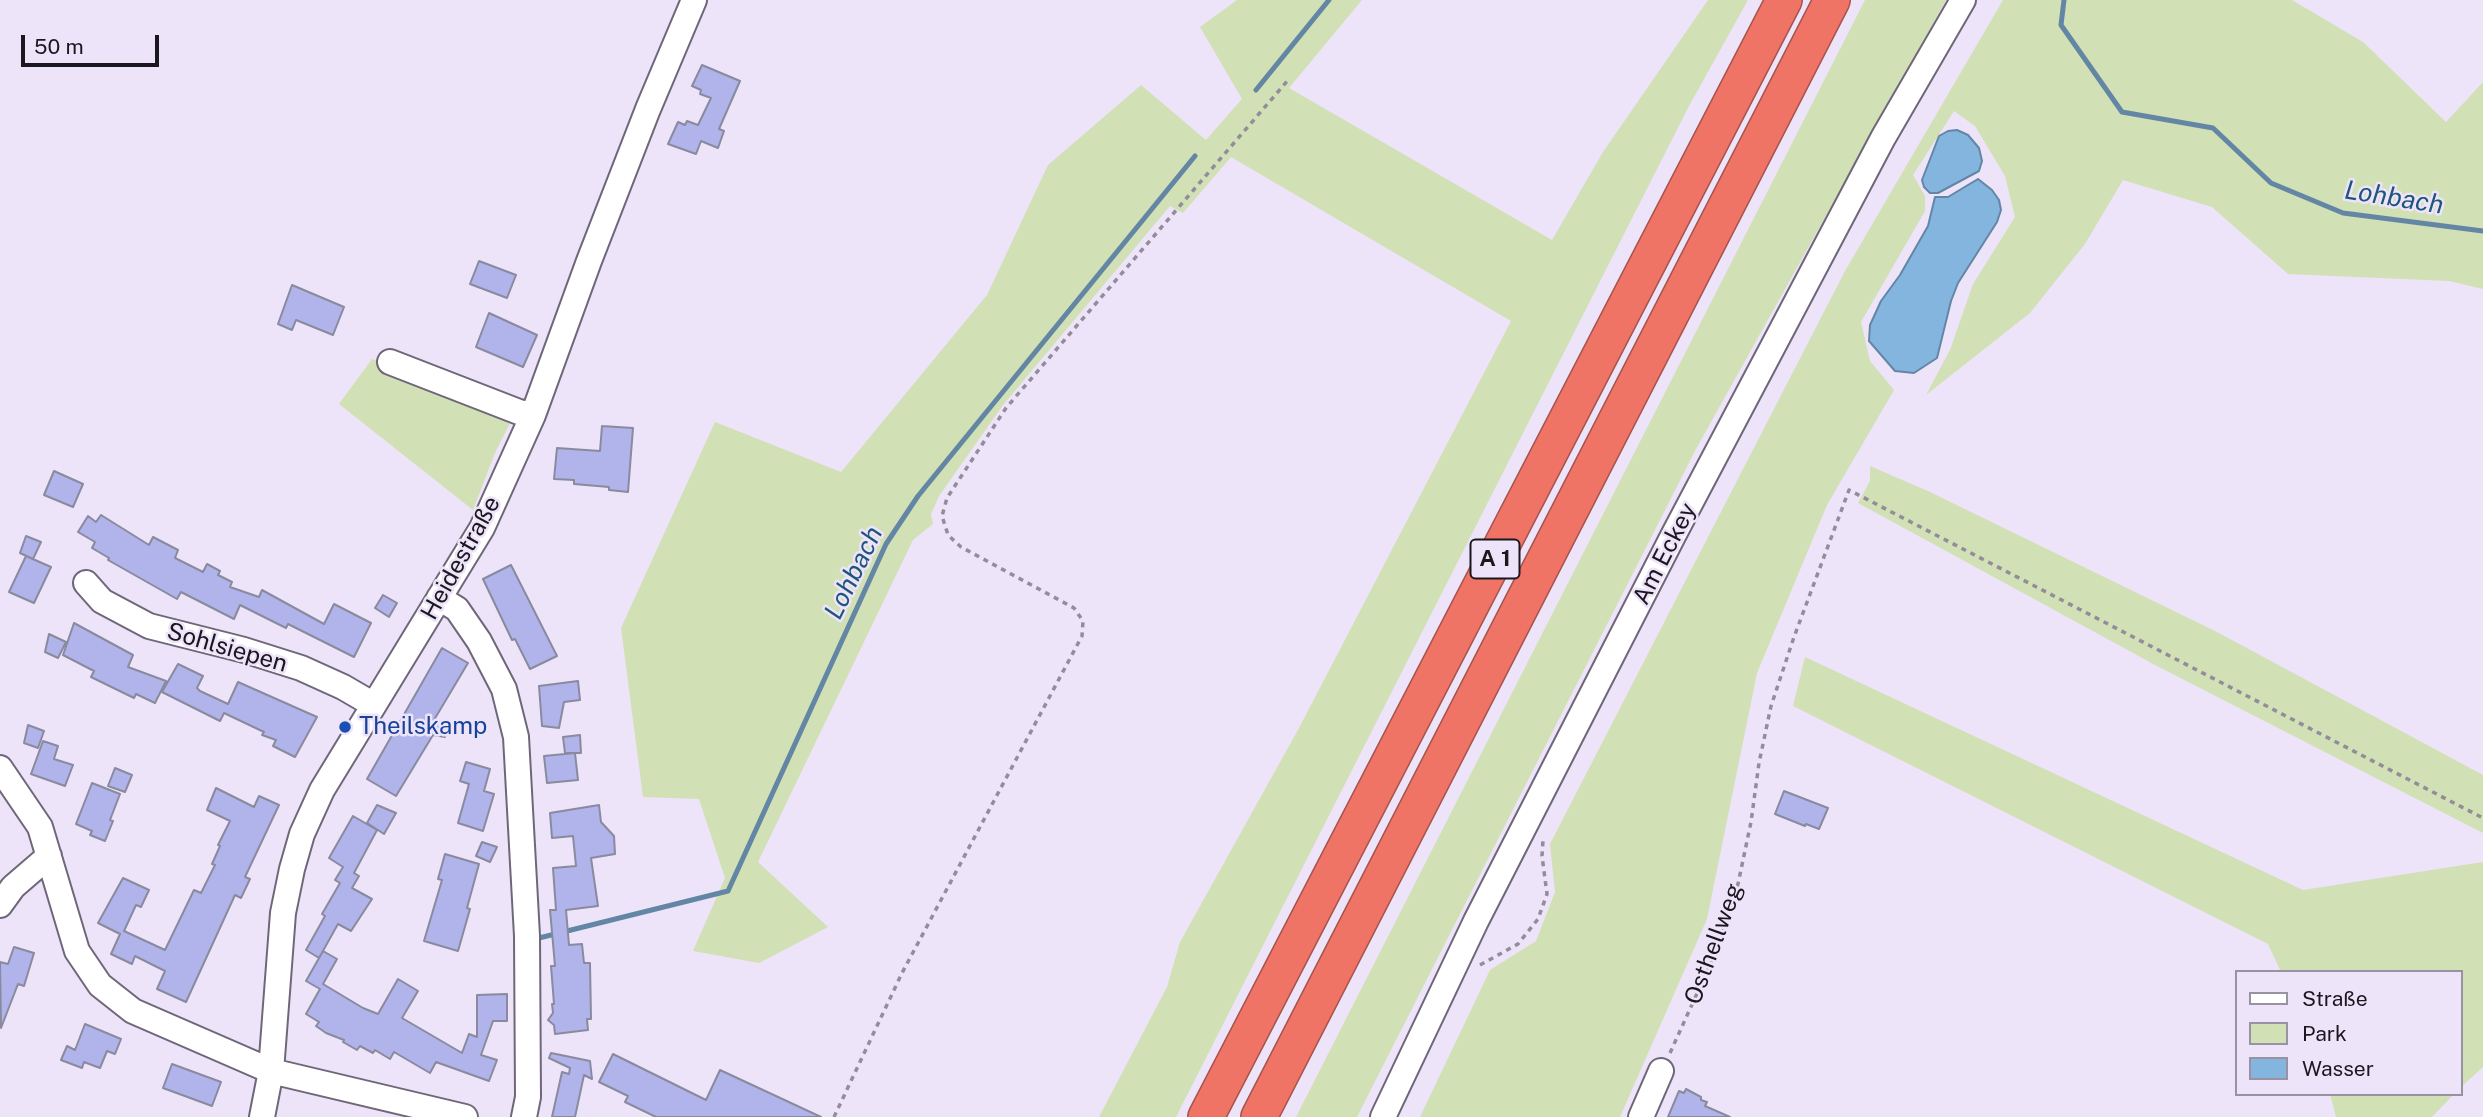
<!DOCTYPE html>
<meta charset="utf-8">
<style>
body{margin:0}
#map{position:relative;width:2483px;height:1117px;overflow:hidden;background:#ede4f9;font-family:"Public Sans",sans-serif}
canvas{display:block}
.legend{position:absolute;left:2235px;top:970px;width:228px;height:126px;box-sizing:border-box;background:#ede4f9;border:2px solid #9992a2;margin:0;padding:9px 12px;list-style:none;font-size:21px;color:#1b171f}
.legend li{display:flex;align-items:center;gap:14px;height:35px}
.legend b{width:35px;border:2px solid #9992a2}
.scale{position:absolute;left:21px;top:35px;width:138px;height:32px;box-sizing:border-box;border:4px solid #1b171f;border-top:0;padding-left:9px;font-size:21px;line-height:24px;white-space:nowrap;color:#1b171f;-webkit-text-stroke:5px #ede4f9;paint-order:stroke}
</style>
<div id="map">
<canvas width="2483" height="1117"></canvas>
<ul class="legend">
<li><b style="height:9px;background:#fff"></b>Straße</li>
<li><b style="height:19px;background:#d1e0b5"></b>Park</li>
<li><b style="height:19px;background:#83b5de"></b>Wasser</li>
</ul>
<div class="scale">50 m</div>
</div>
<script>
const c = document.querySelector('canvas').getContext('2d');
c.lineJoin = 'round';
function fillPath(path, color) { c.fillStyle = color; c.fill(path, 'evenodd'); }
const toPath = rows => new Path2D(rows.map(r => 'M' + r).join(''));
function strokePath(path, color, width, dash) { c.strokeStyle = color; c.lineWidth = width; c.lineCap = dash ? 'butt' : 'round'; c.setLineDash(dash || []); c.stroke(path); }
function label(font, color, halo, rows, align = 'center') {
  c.font = font + ' "Public Sans",sans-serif'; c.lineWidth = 5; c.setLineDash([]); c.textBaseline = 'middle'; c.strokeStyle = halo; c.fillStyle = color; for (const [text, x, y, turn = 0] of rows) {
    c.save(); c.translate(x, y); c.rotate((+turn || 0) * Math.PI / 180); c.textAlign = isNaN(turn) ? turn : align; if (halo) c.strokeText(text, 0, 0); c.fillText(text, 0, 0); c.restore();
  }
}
const green = toPath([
 [1237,0,1362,0,1289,88,1552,240,1603,152,1708,0,1748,0,1689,106,1176,1117,1099,1117,1167,987,1180,942,1299,728,1511,321,1231,157,1183,213,1170,206,1003,405,939,496,931,514,933,524,913,540,758,862,828,927,759,963,693,951,725,878,699,799,643,797,621,628,715,422,841,472,987,295,1048,165,1141,85,1206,140,1242,99,1200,27],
 [1865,0,1946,0,1696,449,1357,1117,1296,1117],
 [2003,0,2292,0,2363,42,2446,122,2483,82,2483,289,2449,281,2288,274,2212,207,2123,180,2085,244,2030,313,1926,395,1950,350,1973,284,2015,217,2005,176,1975,126,1954,111,1913,175,1925,196,1925,211,1861,322,1870,361,1894,390,1827,505,1757,673,1707,919,1620,1117,1420,1117,1490,970,1536,941,1555,892,1550,844,1845,271],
 [372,359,518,407,495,453,473,510,339,404],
 [1870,466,1930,492,2217,632,2483,775,2483,833,2157,666,1858,503,1870,481],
 [1805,657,2303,890,2483,862,2483,1067,2460,1088,2460,972,2281,972,2268,944,1793,706],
 [2330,1094,2454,1094,2432,1117,2336,1117]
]);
const water = toPath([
 [1957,130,1968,135,1979,148,1982,161,1979,171,1938,193,1930,193,1924,187,1922,180,1939,136,1948,131,1957,130],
 [1978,179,1992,190,1999,200,2001,210,1997,222,1958,283,1951,301,1937,358,1914,373,1895,371,1869,341,1870,325,1881,301,1900,275,1928,226,1935,197,1948,197,1978,179]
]);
const stream = toPath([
 [2064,0,2061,25,2122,112,2213,128,2271,183,2343,213,2483,231],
 [1256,90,1329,0],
 [539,938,728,891,886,544,918,496,1195,156]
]);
const building = toPath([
 [702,65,740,81,719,129,724,131,718,148,701,141,696,154,668,144,678,122,685,125,687,121,698,125,711,98,700,94,701,90,692,86,702,65],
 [479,261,516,275,507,298,470,284,479,261],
 [292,285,344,307,333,335,296,320,292,330,278,324,292,285],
 [489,313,537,335,523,367,476,347,489,313],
 [602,426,633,428,628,492,609,490,609,487,574,484,574,480,554,479,557,448,600,451,602,426],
 [54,471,83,484,73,507,44,495,54,471],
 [101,515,149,545,153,537,178,550,175,558,203,572,207,564,220,571,218,575,232,582,230,587,259,597,262,590,324,624,334,604,371,623,354,657,288,624,286,628,240,605,234,619,181,592,177,599,108,560,109,558,92,548,95,542,78,532,88,516,96,522,101,515],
 [26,536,41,542,33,559,20,553,26,536],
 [26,556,51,567,34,603,9,592,26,556],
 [511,565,557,656,530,669,515,639,512,640,483,579,511,565],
 [383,595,397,603,389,617,375,608,383,595],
 [74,623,133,655,128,667,166,681,155,703,136,694,134,698,91,677,94,671,63,655,74,623],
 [49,634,66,642,58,658,45,652,49,634],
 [442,648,468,663,434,720,448,723,445,737,433,735,396,796,367,779,442,648],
 [178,664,203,676,197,688,200,691,228,704,238,682,317,717,295,757,273,746,276,740,262,735,264,732,224,713,220,721,162,692,178,664],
 [578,681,580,700,564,702,559,728,542,726,539,686,578,681],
 [28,725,44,731,38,748,24,743,28,725],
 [580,735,581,753,565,753,563,737,580,735],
 [43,741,58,746,54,759,73,765,65,786,31,774,43,741],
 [575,753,578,780,547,783,544,756,575,753],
 [466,762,490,769,484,791,494,794,483,831,458,823,469,784,460,781,466,762],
 [115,768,132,775,125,792,108,786,115,768],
 [92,783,120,794,110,820,113,821,105,841,90,835,92,831,76,824,92,783],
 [216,788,254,807,259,796,279,805,245,877,250,879,241,898,235,895,186,1002,157,989,165,971,135,956,132,964,111,954,120,934,98,923,123,878,149,890,141,907,136,905,124,931,165,950,194,890,201,893,215,865,212,864,220,846,218,845,230,821,207,810,216,788],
 [1784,791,1828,808,1819,829,1806,824,1805,826,1775,814,1784,791],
 [377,805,396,813,384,834,367,823,377,805],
 [599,805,601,822,614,836,615,854,591,858,598,906,566,910,569,945,582,944,584,963,590,963,591,1019,587,1019,588,1030,555,1034,554,1025,548,1020,553,1013,552,1004,554,1004,551,966,555,966,550,910,556,910,553,868,576,866,573,836,552,838,550,813,599,805],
 [353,816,377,830,354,873,359,876,352,888,372,899,351,931,338,924,319,958,306,950,325,916,322,914,340,883,335,880,343,867,329,858,353,816],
 [482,842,497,847,490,862,476,856,482,842],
 [445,854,479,864,467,908,470,909,458,951,424,941,442,880,438,879,445,854],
 [14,947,34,953,24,986,18,984,1,1028,0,962,8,964,14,947],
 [323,951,337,959,323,984,363,1008,378,1014,398,979,418,991,402,1018,462,1053,469,1034,477,1037,477,995,507,994,507,1021,493,1021,481,1055,497,1060,489,1081,436,1062,430,1073,394,1052,390,1059,375,1050,373,1053,360,1046,357,1050,343,1042,344,1040,326,1033,316,1026,319,1022,306,1014,320,989,306,981,323,951],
 [85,1024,121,1039,115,1054,107,1051,100,1068,84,1062,82,1068,61,1060,67,1046,75,1050,85,1024],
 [551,1053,590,1061,592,1079,584,1075,575,1117,552,1117,562,1072,569,1074,570,1068,549,1058,551,1053],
 [613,1054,706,1100,720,1070,821,1117,656,1117,625,1102,628,1096,599,1082,613,1054],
 [172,1064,221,1082,212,1106,163,1088,172,1064],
 [1686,1089,1701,1097,1701,1100,1707,1102,1705,1106,1730,1117,1668,1117,1679,1091,1684,1093,1686,1089]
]);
const path = toPath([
 [1480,965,1518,944,1538,919,1547,894,1542,856,1543,840],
 [1670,1053,1719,945,1738,884,1751,822,1759,763,1771,706,1794,637,1849,490,2483,818],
 [834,1117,902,973,1082,636,1083,621,1074,608,961,547,948,535,942,516,947,498,1006,408,1289,79]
]);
const minor = toPath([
 [390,362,519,412,533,415],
 [86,583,102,601,149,626,244,650,301,668,343,687,374,705],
 [439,598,457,609,479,641,504,689,516,737,527,936,528,1097,524,1117],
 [0,768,40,827,77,951,100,985,133,1011,271,1071,465,1117],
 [0,905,13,887,49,856],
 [262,1117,271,1071,283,913,292,869,302,834,322,790,482,528,533,415,589,261,648,109,694,0],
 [1383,1117,1476,921,1674,534,1883,138,1963,0],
 [1641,1117,1661,1071]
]);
const highway = toPath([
 [1206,1117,1784,0],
 [1259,1117,1832,0]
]);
const markers = [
 [345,727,7,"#1a4fb4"]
];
const shields = [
 [1495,559,49]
];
const shieldNames = [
 ["A 1",1495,559]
];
const streetNames = [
 ["Am Eckey",1665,554,-63],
 ["Heidestraße",461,558,-61],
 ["Sohlsiepen",227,648,16],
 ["Osthellweg",1714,944,-70]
];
const transitNames = [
 ["Theilskamp",359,727]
];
const waterNames = [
 ["Lohbach",2394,198,9],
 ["Lohbach",854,573,-64]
];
fillPath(green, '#d1e0b5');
fillPath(water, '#83b5de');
strokePath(water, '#6486a5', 2);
strokePath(stream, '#6486a5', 5);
fillPath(building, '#b1b3eb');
strokePath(building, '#898a9e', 2);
strokePath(minor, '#6f6779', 28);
strokePath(highway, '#a5534d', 38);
strokePath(path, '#938c9b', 3.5, [5, 5]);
strokePath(minor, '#fff', 24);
strokePath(highway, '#f07466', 35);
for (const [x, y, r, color] of markers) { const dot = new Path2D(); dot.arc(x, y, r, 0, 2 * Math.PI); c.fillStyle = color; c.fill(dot); strokePath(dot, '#ede4f9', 2.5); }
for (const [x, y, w] of shields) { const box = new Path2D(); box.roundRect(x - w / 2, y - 19.5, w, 39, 5); c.fillStyle = '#ede4f9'; c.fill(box); strokePath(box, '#1b171f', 2); }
label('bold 23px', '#1b171f', null, shieldNames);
label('24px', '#1b171f', '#ede4f9', streetNames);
label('24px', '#164399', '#ede4f9', transitNames, 'left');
label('italic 26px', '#1d557d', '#ede4f9', waterNames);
</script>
